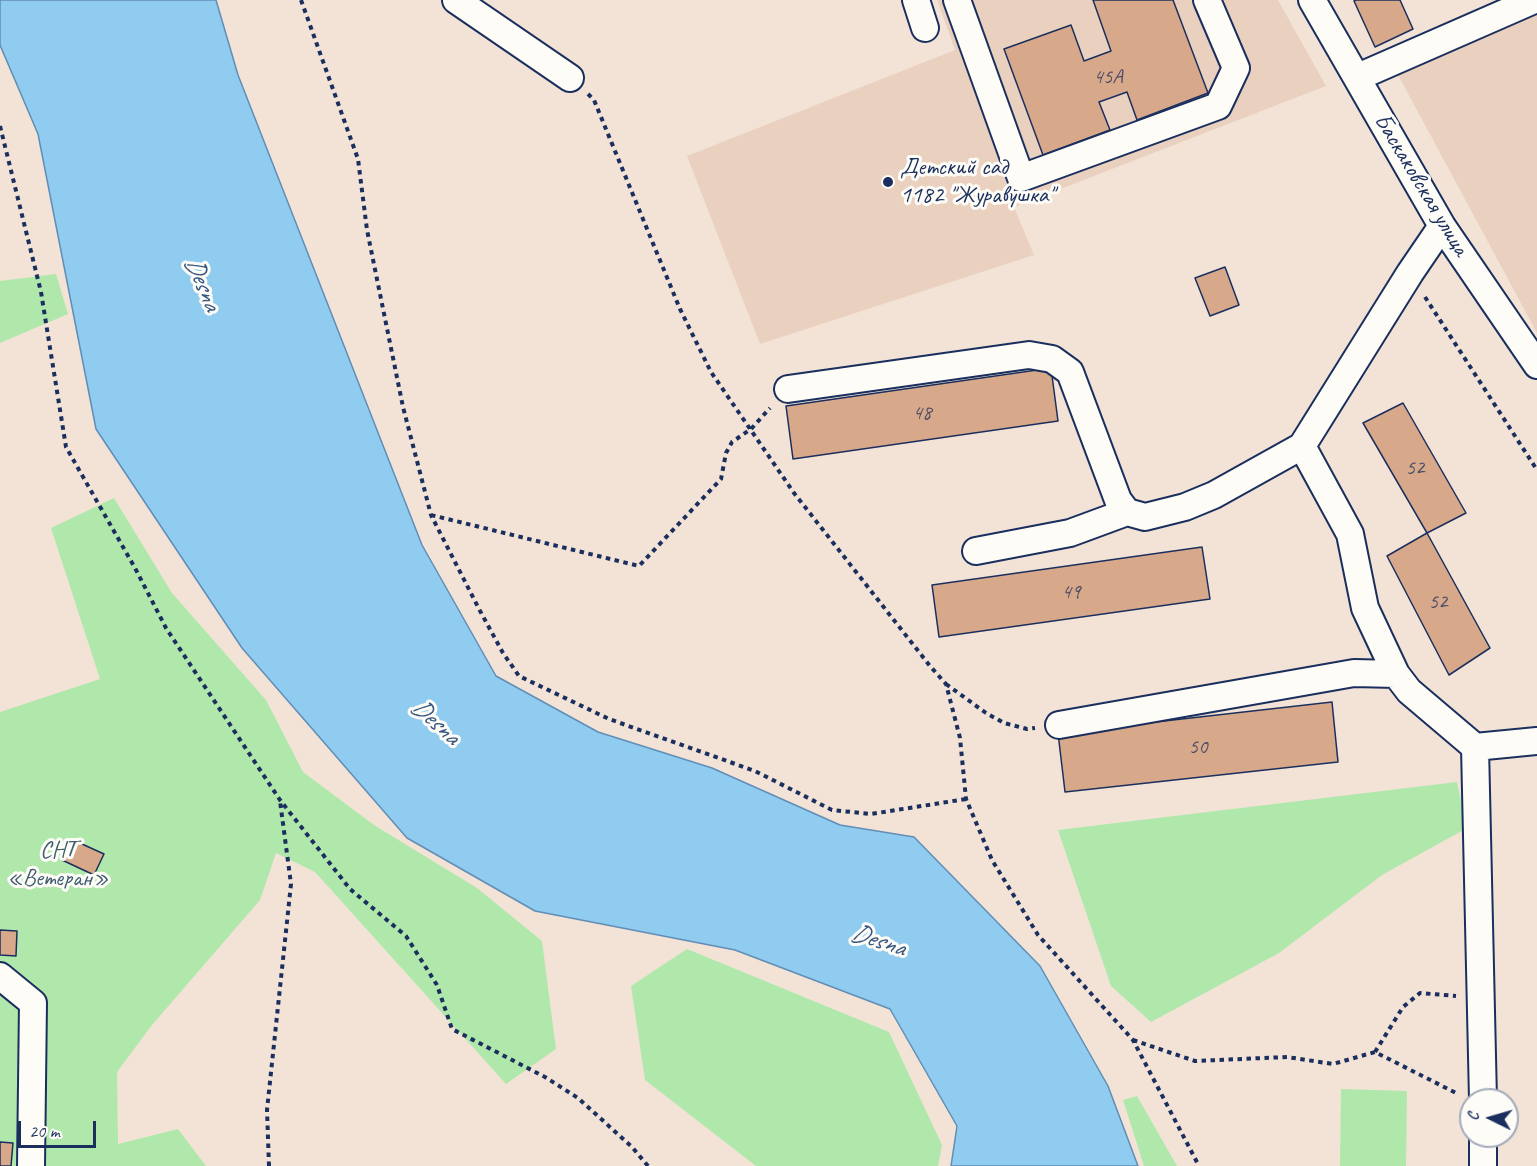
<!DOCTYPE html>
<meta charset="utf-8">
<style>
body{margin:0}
#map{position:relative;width:1537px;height:1166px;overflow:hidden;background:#f2e3d6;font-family:Caveat,sans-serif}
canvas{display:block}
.north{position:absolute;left:1459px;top:1088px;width:60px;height:60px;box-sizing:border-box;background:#fdfcf7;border:2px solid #a3aaba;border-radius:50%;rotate:275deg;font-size:16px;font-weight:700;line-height:24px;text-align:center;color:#1b2f5e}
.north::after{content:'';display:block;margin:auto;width:21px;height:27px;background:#1b2f5e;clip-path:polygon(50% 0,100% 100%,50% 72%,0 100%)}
.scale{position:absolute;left:18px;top:1121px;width:78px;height:27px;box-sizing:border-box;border:3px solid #1b2f5e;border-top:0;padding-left:8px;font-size:18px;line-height:21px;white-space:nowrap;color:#1b2f5e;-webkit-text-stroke:4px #fdfcf7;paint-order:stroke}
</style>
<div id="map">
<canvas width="1537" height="1166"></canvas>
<div class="north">С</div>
<div class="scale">20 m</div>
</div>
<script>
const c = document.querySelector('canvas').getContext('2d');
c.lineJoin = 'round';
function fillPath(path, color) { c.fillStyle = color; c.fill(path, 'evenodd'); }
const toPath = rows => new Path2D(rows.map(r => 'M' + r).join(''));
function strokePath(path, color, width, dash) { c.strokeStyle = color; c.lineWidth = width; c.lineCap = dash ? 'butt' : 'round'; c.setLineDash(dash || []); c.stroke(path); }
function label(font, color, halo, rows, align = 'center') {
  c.font = font + ' Caveat,sans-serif'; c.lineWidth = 6; c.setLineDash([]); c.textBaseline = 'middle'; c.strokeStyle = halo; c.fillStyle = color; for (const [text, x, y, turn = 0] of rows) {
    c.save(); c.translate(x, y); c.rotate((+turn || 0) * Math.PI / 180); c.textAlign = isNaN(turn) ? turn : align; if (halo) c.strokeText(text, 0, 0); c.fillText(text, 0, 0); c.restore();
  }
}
const built = toPath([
 [937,0,1278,0,1326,86,1014,207,1034,255,760,344,687,156,955,50],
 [1537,13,1537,333,1398,75]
]);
const green = toPath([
 [56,274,68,314,0,343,0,281],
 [114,498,172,593,266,700,303,772,374,825,477,888,542,941,556,1049,506,1084,315,872,276,853,260,900,152,1025,117,1072,118,1144,178,1129,206,1166,0,1166,0,712,100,679,51,528],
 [1457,782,1467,828,1382,875,1279,953,1151,1022,1111,986,1058,830],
 [687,949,889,1032,942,1145,938,1166,756,1166,645,1080,631,986],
 [1341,1089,1407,1091,1406,1166,1340,1166],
 [1137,1096,1177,1166,1144,1166,1123,1100]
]);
const water = toPath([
 [0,0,216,0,238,75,422,545,496,676,598,732,712,768,840,825,914,837,1040,966,1108,1086,1138,1166,951,1166,957,1126,890,1009,735,950,535,911,407,838,242,648,96,429,38,134,0,45,0,0]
]);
const building = toPath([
 [1093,0,1173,0,1208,93,1137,120,1127,92,1099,102,1110,130,1043,155,1004,49,1071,25,1084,61,1111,51,1093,0],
 [1356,0,1400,0,1413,29,1375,47,1354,1,1356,0],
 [1225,267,1239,305,1210,316,1195,278,1225,267],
 [1051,368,1058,421,793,459,786,406,1051,368],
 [1403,403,1466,513,1427,533,1363,423,1403,403],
 [1427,533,1490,648,1449,675,1387,556,1427,533],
 [1202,547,1210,599,939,637,932,585,1202,547],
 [1332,702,1338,762,1065,792,1058,733,1332,702],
 [71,839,104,854,94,875,62,860,71,839],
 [0,930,17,931,16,956,0,955,0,930],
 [0,1142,13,1143,11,1166,0,1166,0,1142]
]);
const path = toPath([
 [301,0,358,159,367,230,403,407,431,515,479,609,503,653,519,676,609,719,755,771,832,810,871,814,966,799],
 [588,94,594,100,680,309,711,372,794,493,930,666,946,684,960,738,966,799,992,860,1038,935,1133,1040,1199,1166],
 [0,126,41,292,66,447,135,568,166,628,280,800,350,889,406,936,437,985,452,1029,545,1077,578,1098,632,1147,648,1166],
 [1425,297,1537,470],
 [431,515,639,566,721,479,726,453,732,442,751,429,770,408],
 [946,684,986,713,1004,723,1027,729,1035,728],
 [1133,1040,1195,1061,1287,1057,1333,1064,1375,1052,1458,1094],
 [1375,1052,1403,1007,1420,993,1456,996],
 [269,1166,267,1110,291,884,280,801]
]);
const minor = toPath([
 [456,0,570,78],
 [916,0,925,28],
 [957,0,1021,178,1218,106,1236,68,1207,0],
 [1312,0,1442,226,1537,365],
 [1358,77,1534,0],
 [788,389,1029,355,1052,359,1070,372,1118,500,1127,512,1145,517,1185,507,1214,495,1302,446,1410,273,1442,226],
 [1302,446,1350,534,1365,608,1396,674],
 [976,551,1070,533,1127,512],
 [1059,725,1354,673,1396,674,1409,691,1475,747,1537,741],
 [1475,747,1483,1100],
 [0,976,33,1003,31,1166],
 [1483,1166,1483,1136]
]);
const markers = [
 [888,182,6,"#1b2f5e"]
];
const numberNames = [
 ["45А",1108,77],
 ["48",922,413],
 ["52",1415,468],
 ["49",1071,592],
 ["52",1438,602],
 ["50",1198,747]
];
const poiNames = [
 ["Детский сад",900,168],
 ["1182 \"Журавушка\"",900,196]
];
const streetNames = [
 ["Баскаковская улица",1421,185,59]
];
const parkNames = [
 ["СНТ",58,851],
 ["«Ветеран»",58,879]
];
const waterNames = [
 ["Desna",202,284,67],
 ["Desna",435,722,42],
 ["Desna",878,941,18]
];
fillPath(built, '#ead1bf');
fillPath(green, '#b0e8ac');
fillPath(water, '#90cbf0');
strokePath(water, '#618db6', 1.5);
fillPath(building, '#d8a88a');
strokePath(building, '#1b2f5e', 1.5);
strokePath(minor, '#1b2f5e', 30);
strokePath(path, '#1b2f5e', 4, [4.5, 4.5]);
strokePath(minor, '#fdfcf7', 26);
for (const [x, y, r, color] of markers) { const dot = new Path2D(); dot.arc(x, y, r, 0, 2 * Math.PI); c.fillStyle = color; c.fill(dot); strokePath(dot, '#fdfcf7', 2); }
label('21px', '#4a4d69', null, numberNames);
label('24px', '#1b2f5e', '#fdfcf7', poiNames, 'left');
label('24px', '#1b2f5e', '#fdfcf7', streetNames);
label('24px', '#405d72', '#fdfcf7', parkNames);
label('italic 26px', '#385682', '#fdfcf7', waterNames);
</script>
